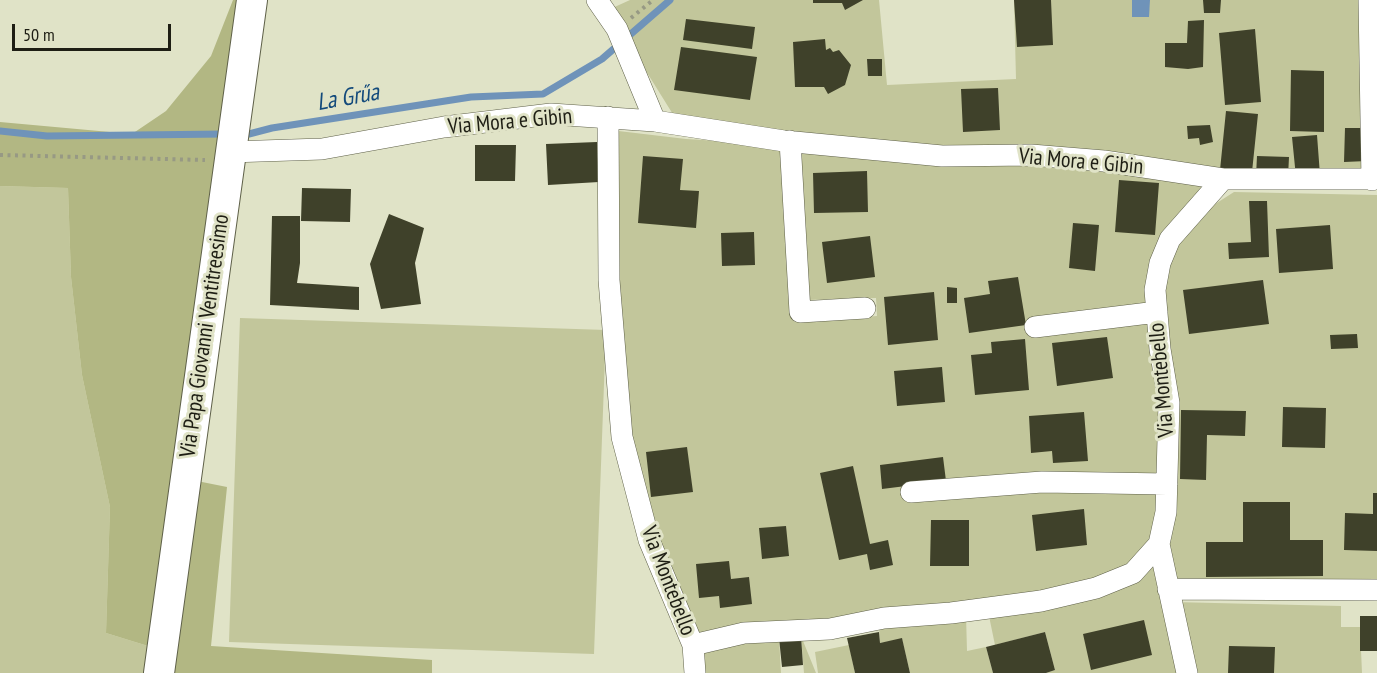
<!DOCTYPE html>
<meta charset="utf-8">
<style>
body{margin:0}
#map{position:relative;width:1377px;height:673px;overflow:hidden;background:#e0e3c7;font-family:"PT Sans Narrow",sans-serif}
canvas{display:block}
.scale{position:absolute;left:12px;top:24px;width:159px;height:27px;box-sizing:border-box;border:3px solid #1e1e14;border-top:0;padding-left:8px;font-size:18px;line-height:21px;white-space:nowrap;color:#1e1e14;-webkit-text-stroke:4px #e0e3c7;paint-order:stroke}
</style>
<div id="map">
<canvas width="1377" height="673"></canvas>
<div class="scale">50 m</div>
</div>
<script>
const c = document.querySelector('canvas').getContext('2d');
c.lineJoin = 'round';
function fillPath(path, color) { c.fillStyle = color; c.fill(path, 'evenodd'); }
const toPath = rows => new Path2D(rows.map(r => 'M' + r).join(''));
function strokePath(path, color, width, dash) { c.strokeStyle = color; c.lineWidth = width; c.lineCap = dash ? 'butt' : 'round'; c.setLineDash(dash || []); c.stroke(path); }
function label(font, color, halo, rows, align = 'center') {
  c.font = font + ' "PT Sans Narrow",sans-serif'; c.lineWidth = 6; c.setLineDash([]); c.textBaseline = 'middle'; c.strokeStyle = halo; c.fillStyle = color; for (const [text, x, y, turn = 0] of rows) {
    c.save(); c.translate(x, y); c.rotate((+turn || 0) * Math.PI / 180); c.textAlign = isNaN(turn) ? turn : align; if (halo) c.strokeText(text, 0, 0); c.fillText(text, 0, 0); c.restore();
  }
}
const green = toPath([
 [630,0,879,0,887,85,1016,79,1014,0,1365,0,1367,188,942,150,684,132,608,10],
 [610,130,686,139,785,145,794,322,877,316,876,298,806,300,798,150,1043,164,1097,170,1226,188,1174,231,1153,315,1166,484,999,488,1165,490,1144,561,1088,585,695,636,654,545,628,439],
 [0,186,68,188,71,277,82,375,110,507,106,633,148,646,144,673,0,673],
 [1234,192,1377,195,1377,584,1171,593,1162,257,1198,215],
 [240,318,606,330,594,654,229,642],
 [1160,549,1183,673,1046,673,1055,670,1045,632,995,645,989,616,1038,607],
 [1173,602,1341,606,1341,627,1360,627,1362,673,1188,673],
 [966,615,967,651,986,647,993,673,910,673,902,639,880,643,879,626],
 [801,636,816,673,804,673],
 [779,638,781,673,701,673,698,643],
 [849,645,855,673,818,673,815,652]
]);
const forest = toPath([
 [233,0,240,0,218,133,148,646,106,633,110,507,82,375,71,277,68,188,0,186,0,122,132,134,166,111,211,56],
 [187,479,227,487,211,646,432,660,432,673,165,673]
]);
const water = toPath([
 [1132,0,1150,0,1149,17,1132,17]
]);
const stream = toPath([
 [0,131,47,136,225,134],
 [239,134,249,134,272,128,471,97,543,94,602,59,670,0]
]);
const building = toPath([
 [813,0,863,0,845,10,842,3,813,3],
 [1014,0,1051,0,1053,45,1017,47],
 [1203,0,1221,0,1220,13,1204,13],
 [686,19,755,27,752,49,683,40],
 [1204,20,1203,67,1188,69,1165,67,1165,43,1187,43,1188,21],
 [1255,29,1261,102,1225,105,1219,33],
 [825,39,826,50,830,48,833,52,839,50,851,65,845,85,828,94,824,87,795,87,793,42],
 [681,47,757,57,750,100,674,90],
 [867,59,882,59,882,76,868,76],
 [1291,70,1324,71,1324,132,1290,131],
 [998,88,1000,130,963,132,961,89],
 [1226,111,1258,114,1252,172,1220,170],
 [1210,125,1213,142,1200,145,1199,138,1188,139,1187,126],
 [1345,128,1366,128,1367,161,1344,162],
 [1317,135,1320,175,1296,177,1292,137],
 [597,142,599,182,548,185,546,144],
 [475,145,516,145,515,181,475,181],
 [643,156,683,159,680,190,699,191,696,228,638,223],
 [1257,156,1289,157,1288,177,1256,176],
 [867,171,868,212,814,213,813,173],
 [1119,180,1159,183,1155,235,1115,232],
 [302,188,351,189,350,222,301,221],
 [1249,201,1267,201,1269,257,1229,259,1228,243,1251,242],
 [389,214,424,228,415,263,421,304,381,309,370,264],
 [272,216,300,216,300,263,297,283,359,287,359,310,270,305],
 [1073,223,1099,225,1095,271,1069,268],
 [1330,225,1333,269,1279,273,1276,229],
 [754,232,755,265,722,266,721,233],
 [870,236,875,277,827,283,822,242],
 [1018,277,1026,325,969,333,964,298,990,294,988,281],
 [1263,280,1269,324,1189,334,1183,290],
 [947,287,957,288,957,303,947,303],
 [934,292,938,340,888,345,884,297],
 [1357,334,1358,348,1331,349,1330,335],
 [1107,337,1113,378,1057,386,1052,343],
 [1025,339,1029,390,975,395,971,355,992,353,991,342],
 [942,367,945,402,897,406,894,371],
 [1283,407,1326,408,1325,448,1282,447],
 [1181,410,1246,411,1245,436,1207,435,1206,480,1180,479],
 [1084,412,1088,461,1053,463,1052,451,1031,453,1029,416],
 [687,447,693,492,651,497,646,452],
 [943,457,946,481,882,489,880,465],
 [853,466,870,544,888,540,893,565,870,570,867,554,839,560,820,473],
 [1373,493,1377,493,1377,551,1344,550,1345,513,1373,514],
 [1243,502,1290,502,1290,540,1323,540,1323,576,1206,577,1206,542,1243,542],
 [1084,509,1087,545,1036,551,1032,515],
 [931,520,969,520,969,566,930,566],
 [786,526,789,556,762,559,759,528],
 [729,561,731,579,749,577,752,604,720,608,719,596,699,598,696,564],
 [1360,616,1377,616,1377,651,1360,651],
 [1144,620,1152,655,1091,670,1083,634],
 [879,632,880,643,902,638,910,673,855,673,847,638],
 [1045,632,1055,670,1046,673,993,673,986,647],
 [801,636,803,665,782,667,779,638],
 [1229,646,1275,647,1274,673,1228,673]
]);
const path = toPath([
 [631,18,653,0],
 [0,155,205,160]
]);
const street = toPath([
 [597,0,617,29,655,121],
 [1369,0,1372,180],
 [608,117,609,280,622,437,649,540,693,645,695,673],
 [790,141,800,312,865,308],
 [230,152,322,149,444,127,551,114,655,121,784,141,942,156,1031,155,1104,161,1223,179,1377,179],
 [1035,327,1157,312],
 [911,492,1042,482,1167,484],
 [1159,544,1187,673],
 [1168,589,1377,590],
 [693,645,744,633,830,629,884,618,951,613,1041,601,1096,588,1133,573,1159,544,1166,512,1169,403,1160,349,1155,290,1160,263,1170,239,1223,179]
]);
const secondary = toPath([
 [159,673,252,0]
]);
const streetNames = [
 ["Via Mora e Gibin",510,122,-5],
 ["Via Mora e Gibin",1081,162,5],
 ["Via Papa Giovanni Ventitreesimo",205,336,-82],
 ["Via Montebello",1162,380,-95],
 ["Via Montebello",668,581,69]
];
const waterNames = [
 ["La Grűa",348,98,-10]
];
fillPath(green, '#c2c69b');
fillPath(forest, '#b2b783');
fillPath(water, '#6f93b9');
strokePath(stream, '#6f93b9', 7);
fillPath(building, '#3f412a');
strokePath(street, '#5f6149', 22);
strokePath(secondary, '#5f6149', 32);
strokePath(path, '#979984', 4, [3, 4.5]);
strokePath(street, '#fff', 21);
strokePath(secondary, '#fff', 30);
label('22px', '#1e1e14', '#e0e3c7', streetNames);
label('italic 24px', '#134a7b', '#e0e3c7', waterNames);
</script>
